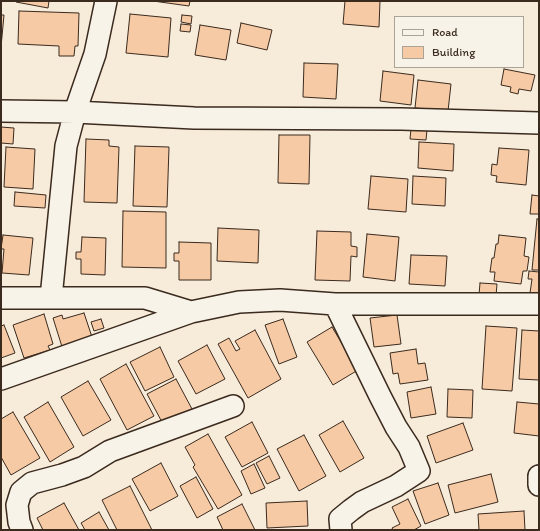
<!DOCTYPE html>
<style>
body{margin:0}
#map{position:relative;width:540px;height:531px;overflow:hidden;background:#f7ebda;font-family:Itim,sans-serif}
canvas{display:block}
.frame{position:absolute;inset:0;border:2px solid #3b2a1e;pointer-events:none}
.legend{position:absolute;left:394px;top:16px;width:130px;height:52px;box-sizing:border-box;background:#f7f3e8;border:1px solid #aca397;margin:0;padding:5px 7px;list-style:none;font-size:12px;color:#3b2a1e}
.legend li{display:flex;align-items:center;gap:8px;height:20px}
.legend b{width:20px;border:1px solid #aca397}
</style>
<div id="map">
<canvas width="540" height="531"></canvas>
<div class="frame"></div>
<ul class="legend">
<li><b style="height:5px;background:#f7f3e8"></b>Road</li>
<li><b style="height:11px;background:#f5caa4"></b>Building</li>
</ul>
</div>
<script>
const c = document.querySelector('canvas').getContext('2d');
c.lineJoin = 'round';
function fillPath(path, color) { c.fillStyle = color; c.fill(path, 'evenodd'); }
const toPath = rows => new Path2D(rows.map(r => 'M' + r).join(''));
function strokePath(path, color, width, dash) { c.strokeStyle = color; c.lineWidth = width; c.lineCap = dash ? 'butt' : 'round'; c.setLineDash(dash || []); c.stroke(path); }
const building = toPath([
 [17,1,49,1,48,8,16,2,17,1],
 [153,1,190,1,189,6,153,1],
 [345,1,380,1,379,27,343,24,345,1],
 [19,11,79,13,78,46,75,46,74,56,59,56,59,46,18,44,19,11],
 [130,14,171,18,168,57,126,53,130,14],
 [1,15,4,15,1,47,1,15],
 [182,15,192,16,191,24,181,22,182,15],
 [241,23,272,30,267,50,237,43,241,23],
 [181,24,191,25,190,32,180,31,181,24],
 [200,25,231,30,226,60,195,55,200,25],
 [304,63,338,64,336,99,303,97,304,63],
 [504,69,535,75,531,91,519,89,518,94,510,92,511,87,501,85,504,69],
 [383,71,414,75,411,105,380,101,383,71],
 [418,80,451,84,448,111,415,108,418,80],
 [1,127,14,128,13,144,1,143,1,127],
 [411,129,427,130,426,140,410,139,411,129],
 [279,135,310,135,309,184,278,183,279,135],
 [86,139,109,140,109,146,119,147,117,203,84,202,86,139],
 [419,142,454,144,453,171,418,168,419,142],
 [135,146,169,147,167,207,133,206,135,146],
 [6,147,35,149,33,189,4,187,6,147],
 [499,148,529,150,526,185,496,182,497,176,491,175,492,164,497,165,499,148],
 [371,176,408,179,406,212,368,209,371,176],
 [413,176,446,178,445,206,412,204,413,176],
 [15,192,46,195,45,208,14,206,15,192],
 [532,195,539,196,539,214,530,214,532,195],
 [123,211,166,212,166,268,122,267,123,211],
 [537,219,539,219,539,270,532,270,537,219],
 [218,228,259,230,258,263,217,261,218,228],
 [317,231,351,232,351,246,357,247,357,257,351,256,350,281,315,280,317,231],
 [367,234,399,237,395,281,363,277,367,234],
 [3,235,33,238,29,275,2,273,4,249,1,249,3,235],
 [499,235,526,238,524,256,529,257,527,271,523,271,521,284,494,281,495,272,490,272,492,258,494,258,496,244,498,244,499,235],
 [82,237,106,238,105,275,81,274,81,259,76,259,76,252,81,252,82,237],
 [179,242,211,243,211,280,179,280,179,261,174,261,174,253,179,253,179,242],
 [411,255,447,256,445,286,409,284,411,255],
 [529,271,539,272,539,294,530,293,532,279,528,279,529,271],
 [480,283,497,284,496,296,479,295,480,283],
 [84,313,93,340,63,350,53,318,62,315,63,319,84,313],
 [44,314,53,344,48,346,50,350,24,358,13,325,44,314],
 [397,315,401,344,374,347,370,318,397,315],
 [101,319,104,328,94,331,91,322,101,319],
 [283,319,297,357,279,364,265,325,283,319],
 [4,325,15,353,1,358,1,326,4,325],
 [486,326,517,328,512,391,482,389,486,326],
 [332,327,358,370,333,385,307,342,332,327],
 [255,330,281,379,248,398,218,344,229,338,236,351,240,349,235,341,255,330],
 [522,330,539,331,539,380,519,379,522,330],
 [207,345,225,379,196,394,178,361,207,345],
 [160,347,174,377,145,391,130,362,160,347],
 [416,349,418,364,425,363,428,380,400,384,398,373,393,374,390,353,416,349],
 [126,364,154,416,127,430,100,379,126,364],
 [176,379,192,409,163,424,147,394,176,379],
 [88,381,111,420,83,436,61,397,88,381],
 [431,387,436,414,411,418,407,392,431,387],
 [448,389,473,390,472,418,447,417,448,389],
 [48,402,74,447,50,462,24,417,48,402],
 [517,402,539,404,539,436,514,433,517,402],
 [13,412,40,458,11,475,1,457,1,419,13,412],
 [343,421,364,458,340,472,319,435,343,421],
 [252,422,268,453,242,467,225,437,252,422],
 [463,423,473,450,436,463,427,436,463,423],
 [208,434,242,495,218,509,193,467,195,465,185,447,208,434],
 [304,435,326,476,299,491,277,449,304,435],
 [269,456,280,478,267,484,256,463,269,456],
 [161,463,178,496,150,511,132,479,161,463],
 [254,464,265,488,251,494,241,471,254,464],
 [491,474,498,502,455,513,448,485,491,474],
 [196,477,213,509,197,518,180,486,196,477],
 [438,483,449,515,425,524,413,491,438,483],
 [130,486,152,530,117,530,102,500,130,486],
 [408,499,421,526,414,530,393,530,392,528,400,524,392,507,408,499],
 [307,501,308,526,267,528,266,503,307,501],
 [64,503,79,530,43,530,37,518,64,503],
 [242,504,255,530,223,530,217,517,242,504],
 [524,511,525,530,479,530,478,514,524,511],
 [99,512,109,530,85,530,81,523,99,512]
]);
const minor = toPath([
 [1,111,75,112,194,118,401,119,539,123],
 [1,298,145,298,191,312],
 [51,298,66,146,75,112,95,54,106,1],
 [335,304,380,396,396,427,409,447,419,471,396,486,362,502,351,510,340,519,341,530],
 [1,379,191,312,239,302,280,300,335,304,539,304],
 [539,476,539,485],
 [22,530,19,522,17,505,21,492,32,483,62,475,84,467,110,451,233,406]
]);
fillPath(building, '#f5caa4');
strokePath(building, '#3b2a1e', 1);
strokePath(minor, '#3b2a1e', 24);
strokePath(minor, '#f7f3e8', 21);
</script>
